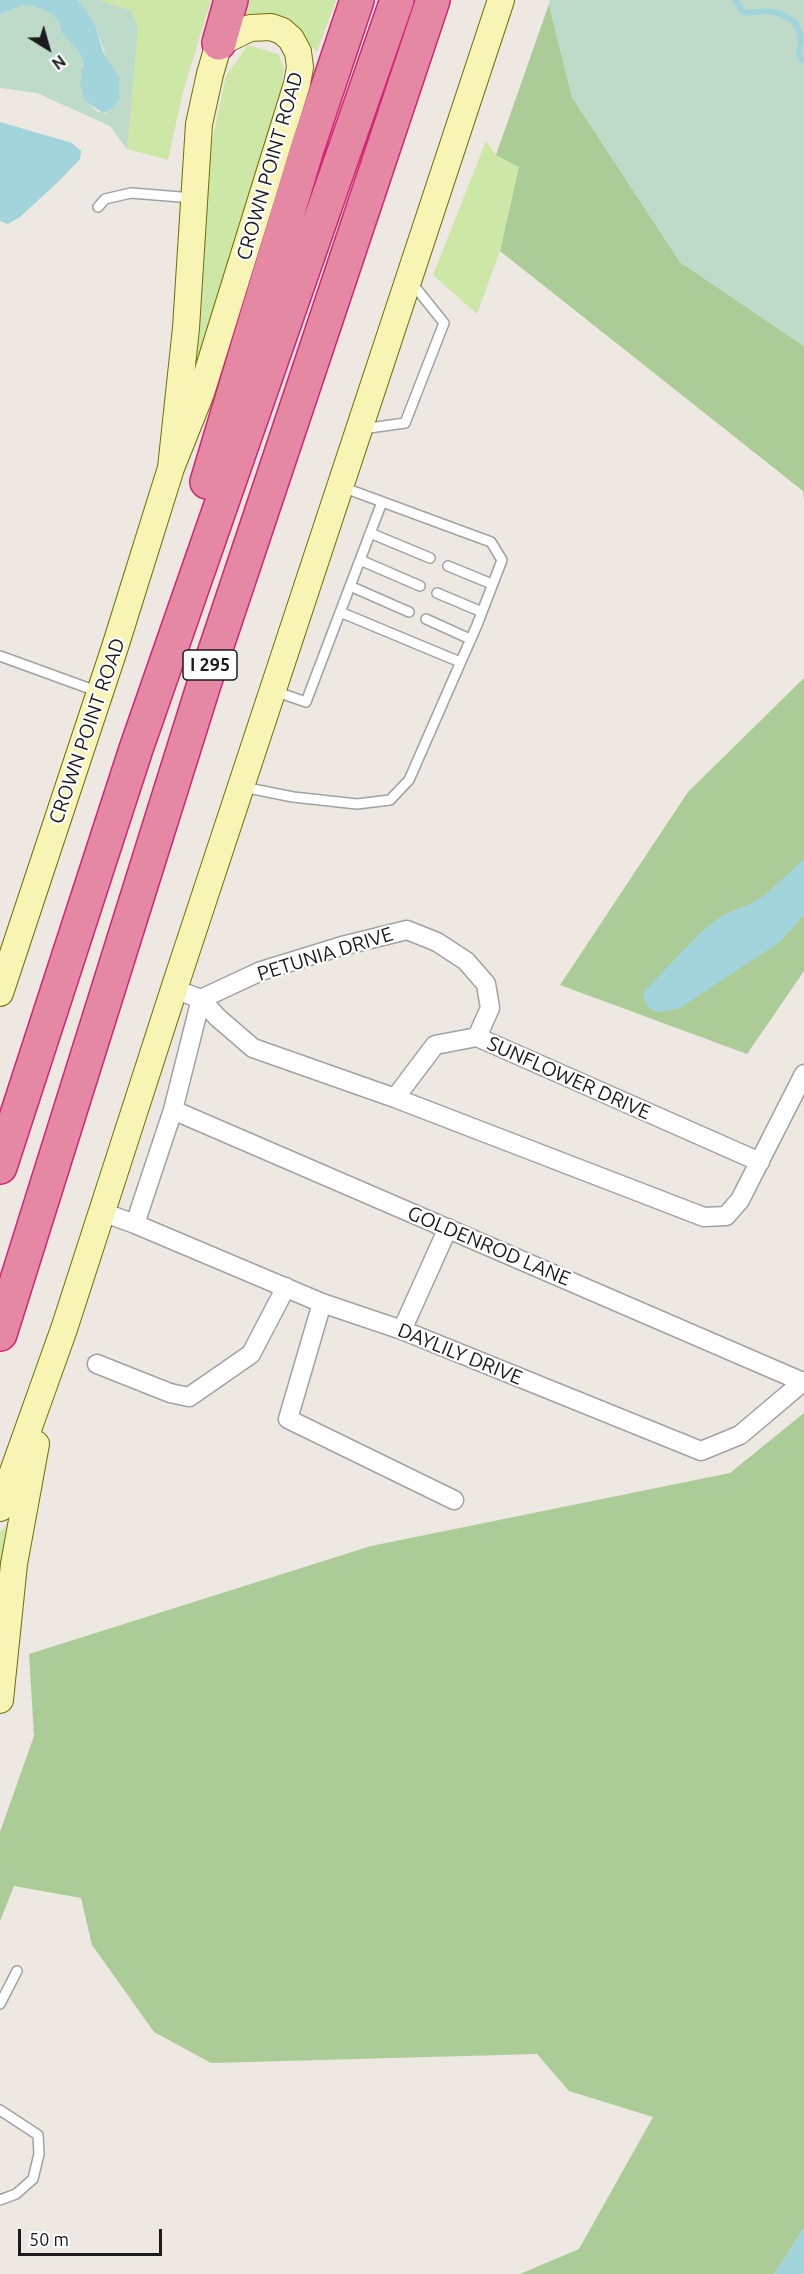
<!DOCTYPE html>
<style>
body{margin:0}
#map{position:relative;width:804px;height:2274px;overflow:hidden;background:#ede8e1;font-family:Ubuntu,sans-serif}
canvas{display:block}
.north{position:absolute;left:18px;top:18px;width:60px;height:60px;-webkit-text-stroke:4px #fff;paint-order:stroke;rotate:143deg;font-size:16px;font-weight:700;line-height:24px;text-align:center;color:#1b1b1b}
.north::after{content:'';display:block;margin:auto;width:21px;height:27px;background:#1b1b1b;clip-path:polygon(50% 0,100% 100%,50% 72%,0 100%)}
.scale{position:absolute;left:18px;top:2229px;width:144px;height:27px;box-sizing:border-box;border:3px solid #1b1b1b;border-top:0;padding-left:8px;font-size:18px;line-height:21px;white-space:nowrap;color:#1b1b1b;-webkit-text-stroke:4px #fff;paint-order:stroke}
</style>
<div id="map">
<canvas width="804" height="2274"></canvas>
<div class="north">N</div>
<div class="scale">50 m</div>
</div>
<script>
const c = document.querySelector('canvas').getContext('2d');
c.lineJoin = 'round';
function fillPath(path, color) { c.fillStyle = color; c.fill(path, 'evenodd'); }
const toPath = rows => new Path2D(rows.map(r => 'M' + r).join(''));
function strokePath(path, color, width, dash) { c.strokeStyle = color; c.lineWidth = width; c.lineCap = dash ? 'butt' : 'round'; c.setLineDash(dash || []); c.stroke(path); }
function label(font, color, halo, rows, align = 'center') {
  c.font = font + ' Ubuntu,sans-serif'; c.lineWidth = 4.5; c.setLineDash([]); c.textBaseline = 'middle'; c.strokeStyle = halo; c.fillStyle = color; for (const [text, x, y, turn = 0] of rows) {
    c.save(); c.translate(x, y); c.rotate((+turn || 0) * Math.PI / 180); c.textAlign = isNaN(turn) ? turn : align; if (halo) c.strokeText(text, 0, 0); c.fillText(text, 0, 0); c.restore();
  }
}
const grass = toPath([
 [99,0,211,0,183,92,168,160,127,149,130,101,131,11],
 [247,0,336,0,317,52,297,30,271,16,241,13],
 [248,45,278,54,284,68,279,108,195,374,204,177,226,76],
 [486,141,496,155,519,167,500,251,477,314,433,275],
 [11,1521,0,1632,0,1532]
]);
const forest = toPath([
 [549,4,572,97,680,262,804,346,804,500,803,491,500,251,519,167,496,155],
 [804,678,804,971,747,1054,560,985,688,792],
 [804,1413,804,2228,774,2274,520,2274,579,2249,653,2117,569,2091,537,2054,211,2063,154,2032,92,1945,81,1898,14,1886,0,1921,0,1832,34,1736,29,1654,371,1546,730,1473]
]);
const wetland = toPath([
 [77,0,99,0,132,11,138,28,127,149,110,126,37,93,0,88,0,15,22,5,31,6,52,13,56,16,61,32,77,49,82,57,85,101,98,112,106,113,106,57,95,24,83,6],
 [550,0,804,0,804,346,680,262,572,97,549,4]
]);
const water = toPath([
 [0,0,77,0,83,6,95,24,103,52,119,77,119,98,114,107,103,113,85,101,80,84,83,65,82,57,77,49,61,32,58,21,52,13,31,6,22,5,0,15],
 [0,122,72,143,81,151,80,159,58,182,20,217,8,224,0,221],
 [804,859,804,915,780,942,680,1008,660,1012,653,1011,648,1007,643,996,645,990,702,931,723,915,750,904,765,895],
 [804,2228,804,2274,774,2274]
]);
const stream = toPath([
 [735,0,743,12,747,13,767,11,781,14,795,22,801,36,799,56,804,61]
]);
const lane = toPath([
 [98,207,105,199,131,193,193,198],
 [362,429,405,423,444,323,412,283],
 [370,533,430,558],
 [360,560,420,586],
 [448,566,492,584],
 [350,586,409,612],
 [437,593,482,612],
 [340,612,460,662],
 [426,619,470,639],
 [0,656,99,692],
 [274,691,306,702,382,502],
 [243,787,293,797,357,804,390,800,409,780,477,625,502,560,491,542,342,487],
 [0,2004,17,1971],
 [0,2110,38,2135,39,2154,33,2179,16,2194,0,2200]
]);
const street = toPath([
 [174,989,201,999,217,1017,253,1048,395,1098,704,1217,726,1216,740,1200,804,1074],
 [395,1098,435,1045,477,1037,760,1162],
 [173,1110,803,1382],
 [102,1212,135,1224,322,1303,402,1330,701,1451,740,1435,804,1381],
 [135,1224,173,1110,201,999,261,971,342,946,407,930,437,942,466,961,486,984,490,1008,477,1037],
 [322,1303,288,1419,454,1500],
 [402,1330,448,1228],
 [97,1364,170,1393,189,1397,251,1354,286,1287]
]);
const secondary = toPath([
 [0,993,115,647,171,468,201,393,297,84,300,67,298,52,291,39,282,31,271,27,250,28,219,43,210,74,199,124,186,328,171,468],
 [0,1508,64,1329,174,989,501,0],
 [0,1700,14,1564,36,1444]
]);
const highway = toPath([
 [219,43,231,0],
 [207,482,307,149,357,0],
 [0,1167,136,749,397,0],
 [0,1334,205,681,433,0]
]);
const shields = [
 [210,665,54]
];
const shieldNames = [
 ["I 295",210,665]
];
const streetNames = [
 ["CROWN POINT ROAD",270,166,-74],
 ["CROWN POINT ROAD",87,731,-71],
 ["PETUNIA DRIVE",325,954,-17],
 ["SUNFLOWER DRIVE",569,1078,24],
 ["GOLDENROD LANE",489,1246,23],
 ["DAYLILY DRIVE",460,1354,22]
];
fillPath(grass, '#cde7a6');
fillPath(forest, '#abcc96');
fillPath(wetland, '#bedbca');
fillPath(water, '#a1d4db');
strokePath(stream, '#a1d4db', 6);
strokePath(lane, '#a2a2a2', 12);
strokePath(street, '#a2a2a2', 21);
strokePath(secondary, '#6f6f06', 28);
strokePath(highway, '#d32573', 36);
strokePath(lane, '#fff', 9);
strokePath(street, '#fff', 18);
strokePath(secondary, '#f8f4b4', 26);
strokePath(highway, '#e488a3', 33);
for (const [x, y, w] of shields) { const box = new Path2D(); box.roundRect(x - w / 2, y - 15, w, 30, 4.5); c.fillStyle = '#fff'; c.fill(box); strokePath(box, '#1b1b1b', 1.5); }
label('bold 18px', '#1b1b1b', null, shieldNames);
label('20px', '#1b1b1b', '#fff', streetNames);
</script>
